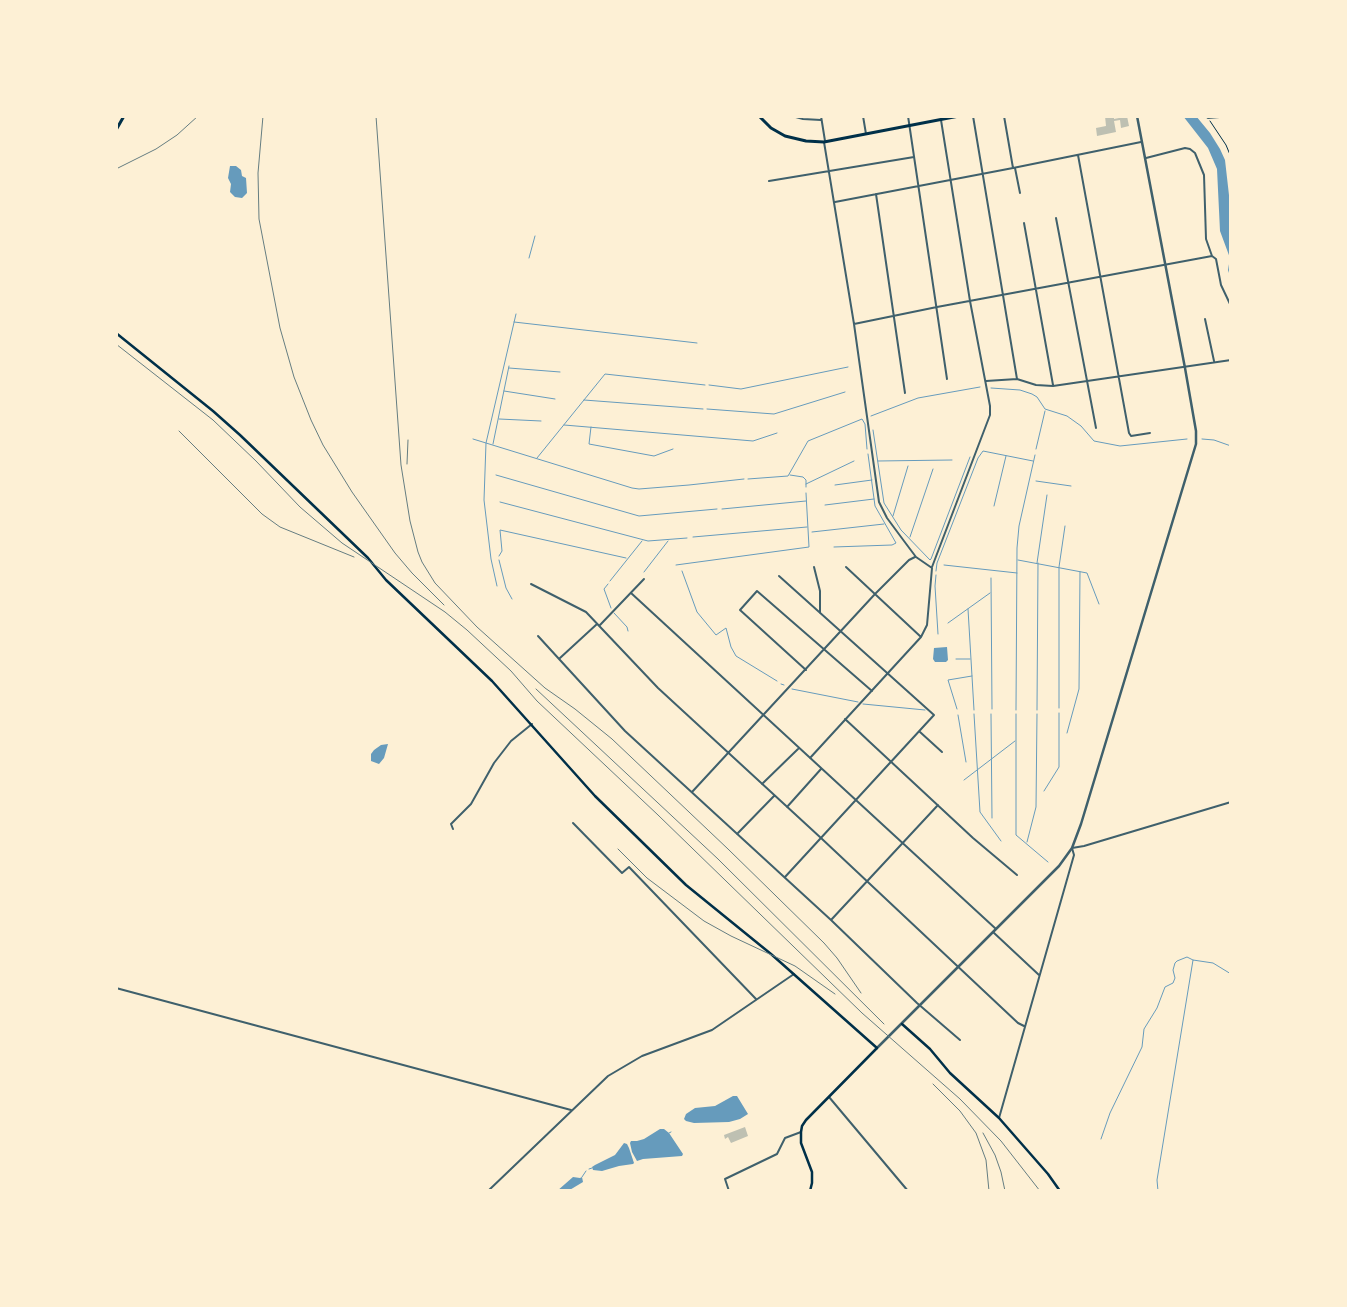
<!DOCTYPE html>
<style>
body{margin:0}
#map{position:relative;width:1347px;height:1307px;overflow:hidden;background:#fdf0d5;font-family:Lato,sans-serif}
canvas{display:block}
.frame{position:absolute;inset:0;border:118px solid #fdf0d5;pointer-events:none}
</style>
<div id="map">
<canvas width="1347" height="1307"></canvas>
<div class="frame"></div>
</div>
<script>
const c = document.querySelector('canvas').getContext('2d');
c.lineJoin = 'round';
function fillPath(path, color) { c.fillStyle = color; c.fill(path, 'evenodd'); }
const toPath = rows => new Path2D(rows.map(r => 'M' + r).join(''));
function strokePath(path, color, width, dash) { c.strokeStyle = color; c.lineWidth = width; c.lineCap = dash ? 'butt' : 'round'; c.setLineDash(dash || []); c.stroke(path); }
const water = toPath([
 [1183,116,1196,116,1210,133,1220,149,1225,160,1230,204,1231,279,1228,270,1230,258,1220,231,1217,169,1208,148],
 [230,166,236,166,241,170,242,176,246,178,247,193,242,198,235,197,230,192,231,184,228,178],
 [947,647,948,660,946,662,935,662,933,659,934,648],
 [388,744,384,758,379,764,371,761,371,754,374,750,381,745],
 [733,1096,737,1096,748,1114,740,1119,729,1122,694,1123,686,1121,684,1119,686,1114,695,1108,715,1106],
 [660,1129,664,1129,669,1133,683,1154,682,1156,643,1159,637,1161,632,1152,630,1143,631,1141,637,1141,644,1139],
 [624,1143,627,1144,629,1148,634,1163,633,1164,619,1166,602,1171,593,1170,592,1167,595,1165,615,1155],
 [573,1177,580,1178,582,1177,583,1182,568,1191,557,1191]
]);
const stream = toPath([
 [529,258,535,236],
 [514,322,697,343],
 [509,368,560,372],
 [709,385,741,389,848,367],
 [991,388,1020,390,1032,394,1037,397,1045,409,1067,416,1081,426,1094,441,1120,446,1187,439],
 [504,391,555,399],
 [584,400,703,409],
 [707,409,774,414,845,392],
 [871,416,918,398,980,387],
 [499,419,541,421],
 [564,425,753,441,777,433],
 [591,427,589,444,654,456,673,449],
 [873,430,884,503,901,530,930,560,931,559,970,457],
 [473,439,632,488,639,489,689,485,744,479],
 [1202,439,1214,440,1231,446],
 [493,444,509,366],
 [1036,449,1045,411],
 [537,458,605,374,705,385],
 [878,461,952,460],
 [496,475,639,516,717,509],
 [790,475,803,477,806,480,806,487],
 [748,479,788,476,808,441,862,419,865,424,867,449],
 [1036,481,1071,486],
 [806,484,854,461],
 [835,485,872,480],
 [500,502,648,541,687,538],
 [825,505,874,499],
 [994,506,1006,456],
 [722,509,806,501],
 [893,516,908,466],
 [812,532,884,524],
 [693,537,807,527],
 [910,537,933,469],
 [834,547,892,545,896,543,875,506,868,454],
 [499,556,502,551,500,530,626,558],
 [499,560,506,588,512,599],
 [1018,560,1087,573,1099,604],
 [1037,563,1047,495],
 [676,565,809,547,806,493],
 [944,565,1017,573],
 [682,571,697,612,716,635,726,628,731,647,736,656,777,681],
 [936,571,937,563,978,458,983,451,1033,461],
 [644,572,668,541],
 [936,575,935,586,938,634],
 [991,578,992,709],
 [610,581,642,541],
 [608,584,604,589,611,608],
 [497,586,491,559,484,500,486,443,516,314],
 [968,609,974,710],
 [614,613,627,627,628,631],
 [948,623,990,593],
 [956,659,970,659],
 [781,684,784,685],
 [792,689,858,702],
 [863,704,925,710],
 [1059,708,1059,567,1065,526],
 [957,709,948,680,972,676],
 [1016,710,1017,548,1019,526,1035,455],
 [1037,710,1038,563],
 [974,714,980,812,1001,841],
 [991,714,992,818],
 [1016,714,1016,835,1048,862],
 [958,715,966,762],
 [1067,733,1079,689,1080,572],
 [964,780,1015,741],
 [1044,791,1059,767,1059,713],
 [1027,842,1036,807,1037,714],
 [669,1133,671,1132],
 [1101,1139,1110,1113,1142,1047,1144,1029,1157,1008,1165,987,1173,983,1175,978,1173,970,1175,963,1177,961,1187,957,1193,960],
 [589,1169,592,1168],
 [582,1177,586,1171],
 [1158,1191,1157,1180,1193,960,1213,963,1231,974]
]);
const building = toPath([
 [1105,116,1114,116,1114,119,1119,118,1119,116,1127,116,1129,126,1121,128,1120,120,1114,121,1116,132,1097,136,1096,128,1106,126],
 [745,1127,748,1136,731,1143,728,1137,725,1139,724,1135]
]);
const path = toPath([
 [1210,121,1226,145,1231,157]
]);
const minor = toPath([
 [792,116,803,119,821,120],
 [821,116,825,141],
 [863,116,866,134],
 [908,116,947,379],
 [973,116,1017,379],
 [1004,116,1013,168],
 [1205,116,1208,118,1231,116],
 [1078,155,1129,433,1131,436,1150,433],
 [1146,158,1185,148,1190,149,1195,153,1204,175,1206,239,1212,256,1216,259,1221,285,1230,304],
 [1015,168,1020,193],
 [769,181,914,157],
 [876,194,905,393],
 [835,202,1013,168,1141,142],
 [1056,218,1096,428],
 [1024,223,1053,385],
 [1205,319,1214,361],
 [854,324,937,307,1212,256],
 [986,381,1017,379,1036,385,1053,386,1231,360],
 [814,567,820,591,820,613],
 [846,567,921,637],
 [932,567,990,415,990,406,970,301,941,120],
 [779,576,934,715,785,877],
 [531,584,586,612,658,688,821,838,1018,1023,1024,1026],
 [631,593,996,929],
 [600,625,644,579],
 [538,636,625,731,831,920,917,1003,960,1040],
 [560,658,597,624],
 [806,670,740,610,757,591,872,691],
 [845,719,973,838,1017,875],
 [920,732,942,752],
 [810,758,921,637,927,625,932,568,916,557,904,541,887,518,879,502,854,324,824,142],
 [762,784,798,749],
 [692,792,875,594,909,560,915,557],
 [787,807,821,769],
 [573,823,622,873,629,867,756,999],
 [453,829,451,824,471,804,494,763,511,741,532,724],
 [737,834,774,796],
 [831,920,938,805],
 [993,932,1039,975],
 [116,988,571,1110],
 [829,1097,908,1191],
 [999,1118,1074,855,1072,848,1084,846,1231,802],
 [488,1191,608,1076,642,1056,712,1030,794,974],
 [729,1191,725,1179,777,1154,785,1138,801,1132]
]);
const tertiary = toPath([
 [877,1048,1059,866,1072,848,1081,824,1196,444,1196,431,1185,368,1137,116]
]);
const secondary = toPath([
 [116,333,213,411,240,435,368,558,386,580,492,681,595,796,686,885,771,954,877,1048,806,1120,802,1126,801,1132,801,1143,812,1172,812,1183,810,1191],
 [902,1024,930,1049,950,1073,999,1118,1048,1174,1060,1191]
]);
const primary = toPath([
 [759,116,771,128,785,136,806,141,824,142,959,116],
 [116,130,124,116]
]);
const rail = toPath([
 [263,116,258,173,259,219,280,328,294,377,311,420,323,445,352,492,395,553,412,573,444,605],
 [376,116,401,465,410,521,418,552,422,562,435,583,477,627,545,688,575,709,612,739,728,849,824,943,837,958,861,993],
 [116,169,156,149,177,135,198,116],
 [116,344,213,420,256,461,300,507,342,543,445,612,467,630,511,671,537,701,658,815,862,1013,960,1099,1001,1141,1040,1191],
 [179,431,262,514,280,527,354,557],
 [407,464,408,440],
 [536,689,718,859,884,1024],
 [618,849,647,878,704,921,731,936,795,966,835,994],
 [933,1084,960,1111,976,1133,986,1160,989,1191],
 [983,1133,995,1155,1001,1172,1005,1191]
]);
fillPath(water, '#669bbc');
strokePath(stream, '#669bbc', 1);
fillPath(building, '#bec0b2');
strokePath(path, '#003049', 1);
strokePath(minor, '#3f606c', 2);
strokePath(tertiary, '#3f606c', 2.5);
strokePath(secondary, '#003049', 2.5);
strokePath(primary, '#003049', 3);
strokePath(rail, '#657d81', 1);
</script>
